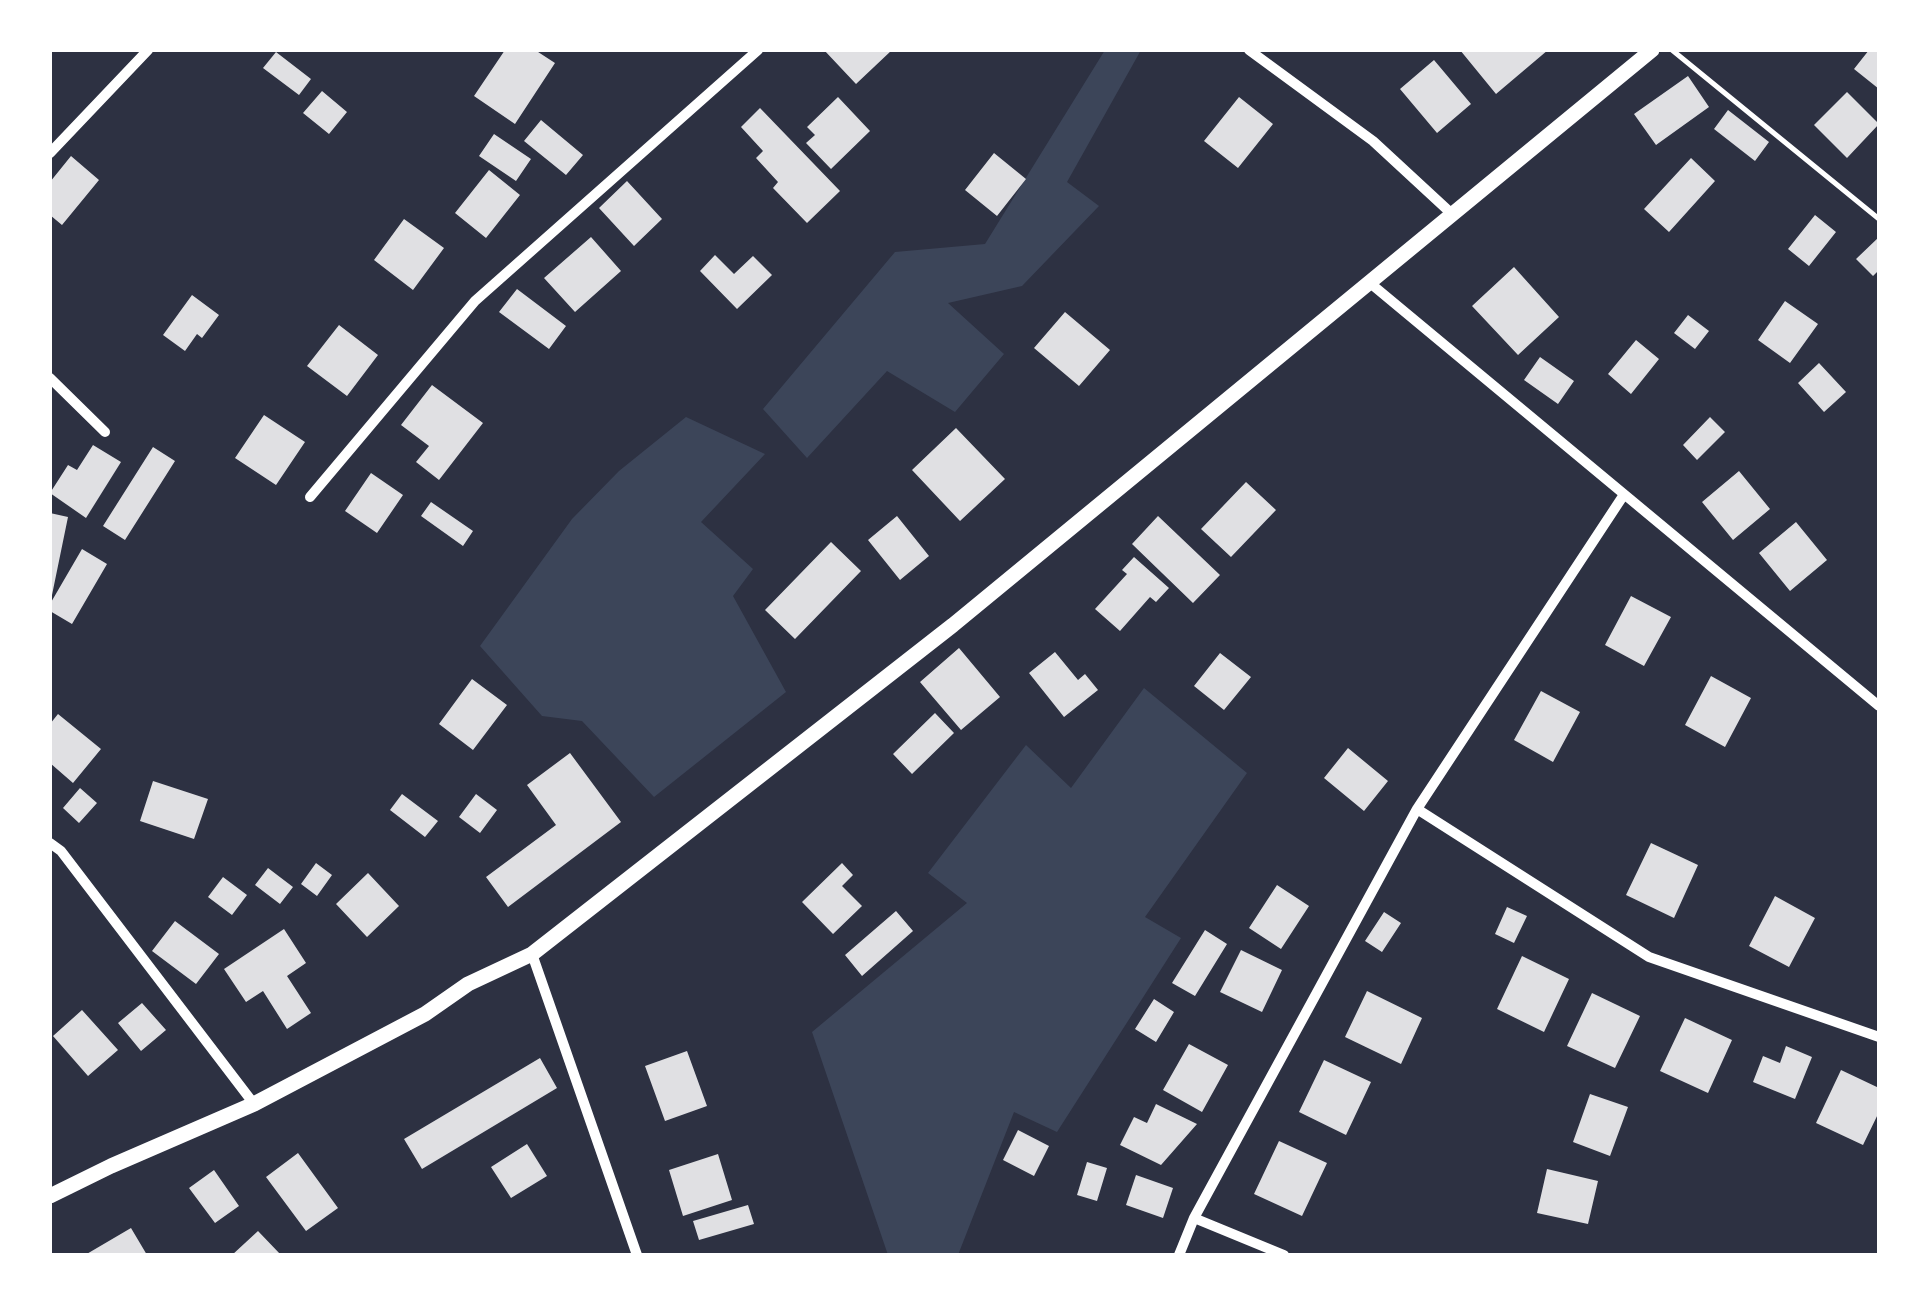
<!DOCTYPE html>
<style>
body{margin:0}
#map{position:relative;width:1929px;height:1305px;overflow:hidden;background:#2d3142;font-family:"Exo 2",sans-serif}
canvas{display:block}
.frame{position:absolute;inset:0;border:52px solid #fff;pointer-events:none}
</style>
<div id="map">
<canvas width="1929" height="1305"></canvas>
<div class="frame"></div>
</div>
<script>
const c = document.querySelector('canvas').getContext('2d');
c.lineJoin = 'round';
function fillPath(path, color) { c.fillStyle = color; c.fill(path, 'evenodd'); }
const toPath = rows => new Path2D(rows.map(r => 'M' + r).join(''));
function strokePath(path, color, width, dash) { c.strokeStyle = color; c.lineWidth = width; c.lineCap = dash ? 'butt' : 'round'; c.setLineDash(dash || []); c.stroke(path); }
const green = toPath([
 [1105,50,1141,50,1067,182,1099,206,1022,286,948,303,1004,354,955,412,887,371,807,458,763,409,895,252,985,244],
 [686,417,765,454,701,522,753,569,733,596,786,692,654,797,582,721,542,716,480,646,572,519,619,471],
 [1144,688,1247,773,1145,917,1181,938,1057,1132,1014,1112,958,1255,888,1255,812,1032,967,903,928,873,1026,745,1071,788]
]);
const building = toPath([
 [505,50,535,50,555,63,515,124,474,96],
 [824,50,892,50,856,84],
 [1460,50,1548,50,1496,94],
 [1869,50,1879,50,1879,89,1854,69],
 [276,52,311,79,299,95,263,68],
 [1434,60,1471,104,1437,133,1400,89],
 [1688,76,1709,107,1656,145,1634,114],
 [322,91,347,112,329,134,303,113],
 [1847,92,1879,124,1847,158,1814,125],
 [838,97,870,131,831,169,806,143,815,135,807,127],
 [1239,97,1273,124,1238,168,1204,141],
 [760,108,840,191,807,223,773,188,778,182,756,158,763,151,741,127],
 [1728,110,1769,142,1755,161,1714,129],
 [541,120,583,155,566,175,524,141],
 [494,134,531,159,516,181,479,156],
 [994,153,1026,179,997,216,965,190],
 [71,156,99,180,62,225,50,215,50,182],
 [1691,158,1715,181,1669,232,1644,209],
 [489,170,520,195,486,238,455,213],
 [627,181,662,219,634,246,599,208],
 [1815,215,1836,232,1809,266,1788,249],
 [404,219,444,248,413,290,374,260],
 [591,237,621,271,575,312,544,278],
 [1879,237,1879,270,1873,276,1856,259],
 [715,255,734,274,753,256,772,275,737,309,700,271],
 [1514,267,1559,317,1518,355,1472,306],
 [517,289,566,326,549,349,499,312],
 [192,295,219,315,202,338,197,334,185,351,163,335],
 [1785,301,1818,324,1790,363,1758,340],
 [1065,312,1110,350,1079,386,1034,348],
 [1688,315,1709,331,1695,349,1674,333],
 [339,325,378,355,347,396,307,366],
 [1636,340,1659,359,1631,394,1608,374],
 [1540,357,1574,381,1558,404,1524,380],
 [1819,363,1846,392,1824,412,1798,383],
 [432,385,483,423,439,480,416,462,429,446,401,425],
 [264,415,305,442,276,485,235,458],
 [1710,417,1725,432,1697,460,1683,445],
 [956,428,1005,479,960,521,912,470],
 [93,445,121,462,86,518,50,493,68,465,77,470],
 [153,447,175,461,125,540,103,526],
 [1739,471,1770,509,1733,540,1702,502],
 [371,473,403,495,377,533,345,511],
 [1246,482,1276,510,1231,557,1201,529],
 [431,502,473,531,463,546,421,516],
 [50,513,68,517,52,595,50,595],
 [897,516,929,556,900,580,868,540],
 [1158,516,1220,575,1193,603,1132,544],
 [1796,522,1827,560,1790,591,1759,553],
 [831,542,861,571,795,639,765,610],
 [82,549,107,564,72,624,50,611,50,604],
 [1134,557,1169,588,1156,602,1150,597,1120,631,1095,609,1127,574,1122,570],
 [1631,596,1671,617,1644,666,1605,645],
 [959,648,1000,697,961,730,920,682],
 [1055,652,1078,680,1085,674,1098,690,1064,717,1029,673],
 [1220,653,1251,677,1224,710,1194,686],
 [1711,676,1751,698,1725,747,1685,725],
 [472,679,507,705,473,750,439,724],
 [1541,691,1580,712,1553,762,1514,740],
 [935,713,954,733,912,774,893,754],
 [58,714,101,749,73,783,50,763,50,724],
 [1348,748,1388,781,1364,811,1324,778],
 [570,753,621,822,508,907,486,877,556,825,527,785],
 [153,781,208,799,194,839,140,821],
 [80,788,97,803,79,823,63,808],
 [402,794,438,821,425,837,390,810],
 [476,794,497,810,480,833,459,817],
 [1651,843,1698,865,1674,918,1626,895],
 [316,863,332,875,317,896,301,884],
 [842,863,853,875,842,886,862,906,833,934,802,902],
 [268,868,293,887,280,904,255,885],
 [368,873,399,906,367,937,336,904],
 [223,877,247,895,232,915,208,897],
 [1277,885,1309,906,1281,949,1249,928],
 [1775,896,1815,918,1789,967,1749,946],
 [1507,907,1527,916,1514,943,1495,934],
 [896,911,913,931,862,976,845,955],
 [1384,912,1401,923,1382,952,1365,941],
 [175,921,219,954,196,984,152,951],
 [284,929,306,963,287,976,311,1013,287,1029,263,991,246,1002,224,969],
 [1205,930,1227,944,1195,996,1172,983],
 [1241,950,1282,970,1262,1012,1220,992],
 [1522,956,1569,979,1544,1032,1497,1009],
 [1367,991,1422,1018,1401,1064,1345,1037],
 [1592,993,1640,1016,1615,1068,1567,1046],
 [1154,999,1174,1012,1156,1042,1135,1029],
 [142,1003,166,1030,141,1051,118,1023],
 [82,1010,118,1050,88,1076,53,1036],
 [1685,1018,1732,1040,1708,1093,1660,1071],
 [1189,1044,1228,1065,1202,1112,1163,1090],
 [1786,1046,1812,1057,1795,1099,1753,1082,1763,1056,1780,1063],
 [687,1051,707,1106,665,1121,645,1066],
 [540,1058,557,1088,422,1169,404,1139],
 [1324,1060,1371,1082,1346,1135,1299,1112],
 [1841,1070,1879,1088,1879,1112,1863,1145,1816,1123],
 [1590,1094,1628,1107,1610,1156,1573,1142],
 [1156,1104,1197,1124,1161,1165,1120,1145,1134,1117,1147,1123],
 [1018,1130,1049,1146,1034,1176,1003,1160],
 [1279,1141,1327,1163,1302,1216,1254,1194],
 [527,1144,547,1176,511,1198,491,1167],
 [298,1153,338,1208,306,1231,266,1177],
 [718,1154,732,1200,683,1216,669,1170],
 [1087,1162,1107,1168,1097,1201,1077,1195],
 [1547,1169,1598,1181,1588,1224,1537,1213],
 [214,1170,239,1206,215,1223,189,1188],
 [1136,1175,1173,1188,1163,1218,1126,1205],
 [748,1205,754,1224,699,1240,693,1221],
 [131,1228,147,1255,85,1255],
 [258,1231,281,1255,232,1255]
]);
const path = toPath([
 [1672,50,1879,219]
]);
const minor = toPath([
 [1249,50,1373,141,1452,214],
 [50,153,148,50],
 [1370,283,1879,706],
 [50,378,105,432],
 [310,497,475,301,758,50],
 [1417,809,1649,957,1879,1037],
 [50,843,61,851,254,1104],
 [532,954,637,1255],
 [1194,1218,1284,1255],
 [1179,1255,1194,1218,1417,809,1623,496]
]);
const secondary = toPath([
 [50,1196,111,1166,254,1104,425,1014,468,984,532,954,953,625,1652,50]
]);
fillPath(green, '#3c4559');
fillPath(building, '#e0e0e3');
strokePath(path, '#fff', 5);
strokePath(minor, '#fff', 10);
strokePath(secondary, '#fff', 15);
</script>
